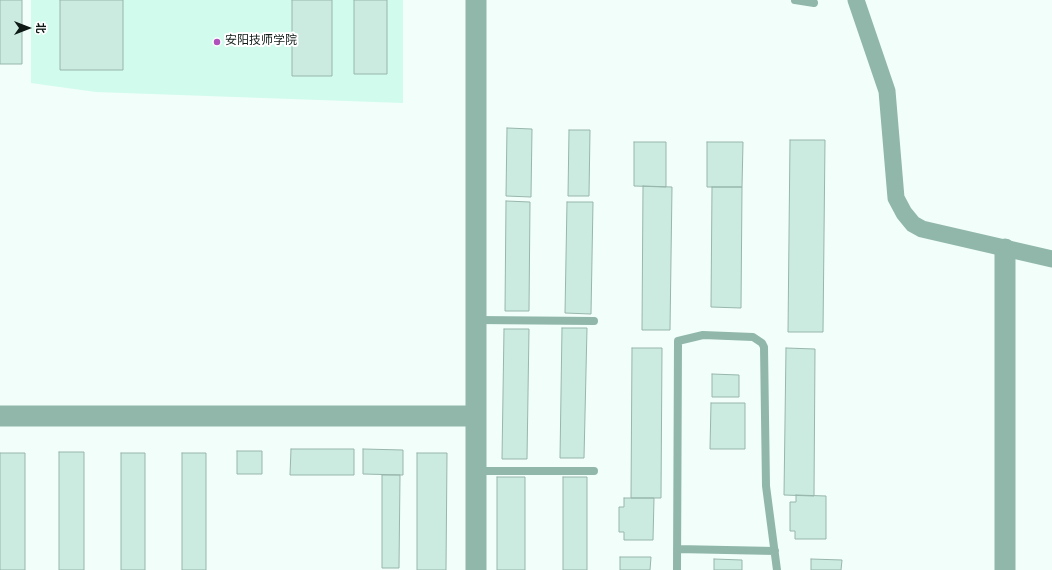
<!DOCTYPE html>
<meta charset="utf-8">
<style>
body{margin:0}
#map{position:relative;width:1052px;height:570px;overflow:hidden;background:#f1fefa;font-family:Spectral,"Noto Sans SC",serif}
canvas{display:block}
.north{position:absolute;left:8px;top:8px;width:40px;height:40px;-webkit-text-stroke:3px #fff;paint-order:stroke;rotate:90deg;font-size:11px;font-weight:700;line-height:16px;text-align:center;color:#0e1a16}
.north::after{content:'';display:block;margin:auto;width:14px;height:18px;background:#0e1a16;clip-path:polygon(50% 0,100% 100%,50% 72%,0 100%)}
</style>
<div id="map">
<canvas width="1052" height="570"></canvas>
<div class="north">北</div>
</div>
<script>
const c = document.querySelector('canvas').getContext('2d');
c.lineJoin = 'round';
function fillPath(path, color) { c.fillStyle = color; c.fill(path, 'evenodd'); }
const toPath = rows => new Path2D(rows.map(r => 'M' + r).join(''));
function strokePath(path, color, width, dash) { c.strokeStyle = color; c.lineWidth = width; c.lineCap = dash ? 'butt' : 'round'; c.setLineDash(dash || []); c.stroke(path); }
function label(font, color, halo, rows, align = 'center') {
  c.font = font + ' Spectral,"Noto Sans SC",serif'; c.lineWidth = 4; c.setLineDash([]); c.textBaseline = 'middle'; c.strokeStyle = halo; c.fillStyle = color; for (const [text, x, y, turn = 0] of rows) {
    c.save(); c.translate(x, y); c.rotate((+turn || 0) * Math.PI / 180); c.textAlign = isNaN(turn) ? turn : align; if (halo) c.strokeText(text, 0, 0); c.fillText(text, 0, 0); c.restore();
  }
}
const built = toPath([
 [31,0,403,0,403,103,96,92,31,83]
]);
const building = toPath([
 [0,0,22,0,22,64,0,64,0,0],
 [60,0,123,0,123,70,60,70,60,0],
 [292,0,332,0,332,76,292,76,292,0],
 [354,0,387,0,387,74,354,74,354,0],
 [507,128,532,129,531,197,506,196,507,128],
 [569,130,590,130,589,196,568,196,569,130],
 [790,140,825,140,823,332,788,332,790,140],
 [634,142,666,142,666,187,634,186,634,142],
 [707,142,743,142,742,187,707,187,707,142],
 [643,186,672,187,670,330,642,330,643,186],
 [712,187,742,187,741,308,711,307,712,187],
 [506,201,530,202,529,311,505,311,506,201],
 [567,202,593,202,591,314,565,313,567,202],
 [562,328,587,328,584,458,560,458,562,328],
 [504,329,529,329,527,459,502,459,504,329],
 [632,348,662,348,661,498,631,498,632,348],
 [786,348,815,349,814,496,784,495,786,348],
 [712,374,739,375,739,397,712,397,712,374],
 [711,403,745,403,745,449,710,449,711,403],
 [291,449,354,449,354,475,290,475,291,449],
 [363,449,403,450,403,475,363,474,363,449],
 [237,451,262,451,262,474,237,474,237,451],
 [59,452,84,452,84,570,59,570,59,452],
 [0,453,25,453,25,570,0,570,0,453],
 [121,453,145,453,145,570,121,570,121,453],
 [182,453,206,453,206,570,182,570,182,453],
 [417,453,447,453,446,570,417,570,417,453],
 [382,475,400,475,399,568,382,568,382,475],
 [497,477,525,477,525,570,497,570,497,477],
 [563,477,587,477,587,570,563,570,563,477],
 [796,495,826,496,826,539,795,539,795,531,790,531,790,502,796,502,796,495],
 [624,498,654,498,653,540,624,540,624,532,619,532,619,507,624,507,624,498],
 [620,557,651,557,650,570,620,570,620,557],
 [714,559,742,560,742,570,714,570,714,559],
 [811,559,842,560,841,570,811,570,811,559]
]);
const service = toPath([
 [795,0,814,3],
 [477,320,594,321],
 [476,471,594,471],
 [677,549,775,551],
 [677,570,678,341,703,335,753,337,762,343,764,347,766,486,777,570]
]);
const minor = toPath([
 [856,0,887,91,896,198,904,213,913,224,922,229,1052,259]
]);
const tertiary = toPath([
 [1005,249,1005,570],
 [0,416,476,416],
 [476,570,476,0]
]);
const markers = [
 [217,42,4,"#b052bc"]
];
const poiNames = [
 ["安阳技师学院",225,42]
];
fillPath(built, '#d1fbed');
fillPath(building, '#cbebe0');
strokePath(building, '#98b6ac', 1);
strokePath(service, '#91b7ab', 8);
strokePath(minor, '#91b7ab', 17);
strokePath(tertiary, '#91b7ab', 21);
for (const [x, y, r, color] of markers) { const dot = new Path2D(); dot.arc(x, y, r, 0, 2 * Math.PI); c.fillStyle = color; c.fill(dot); strokePath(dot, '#fff', 1.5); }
label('12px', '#0e1a16', '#fff', poiNames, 'left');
</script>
